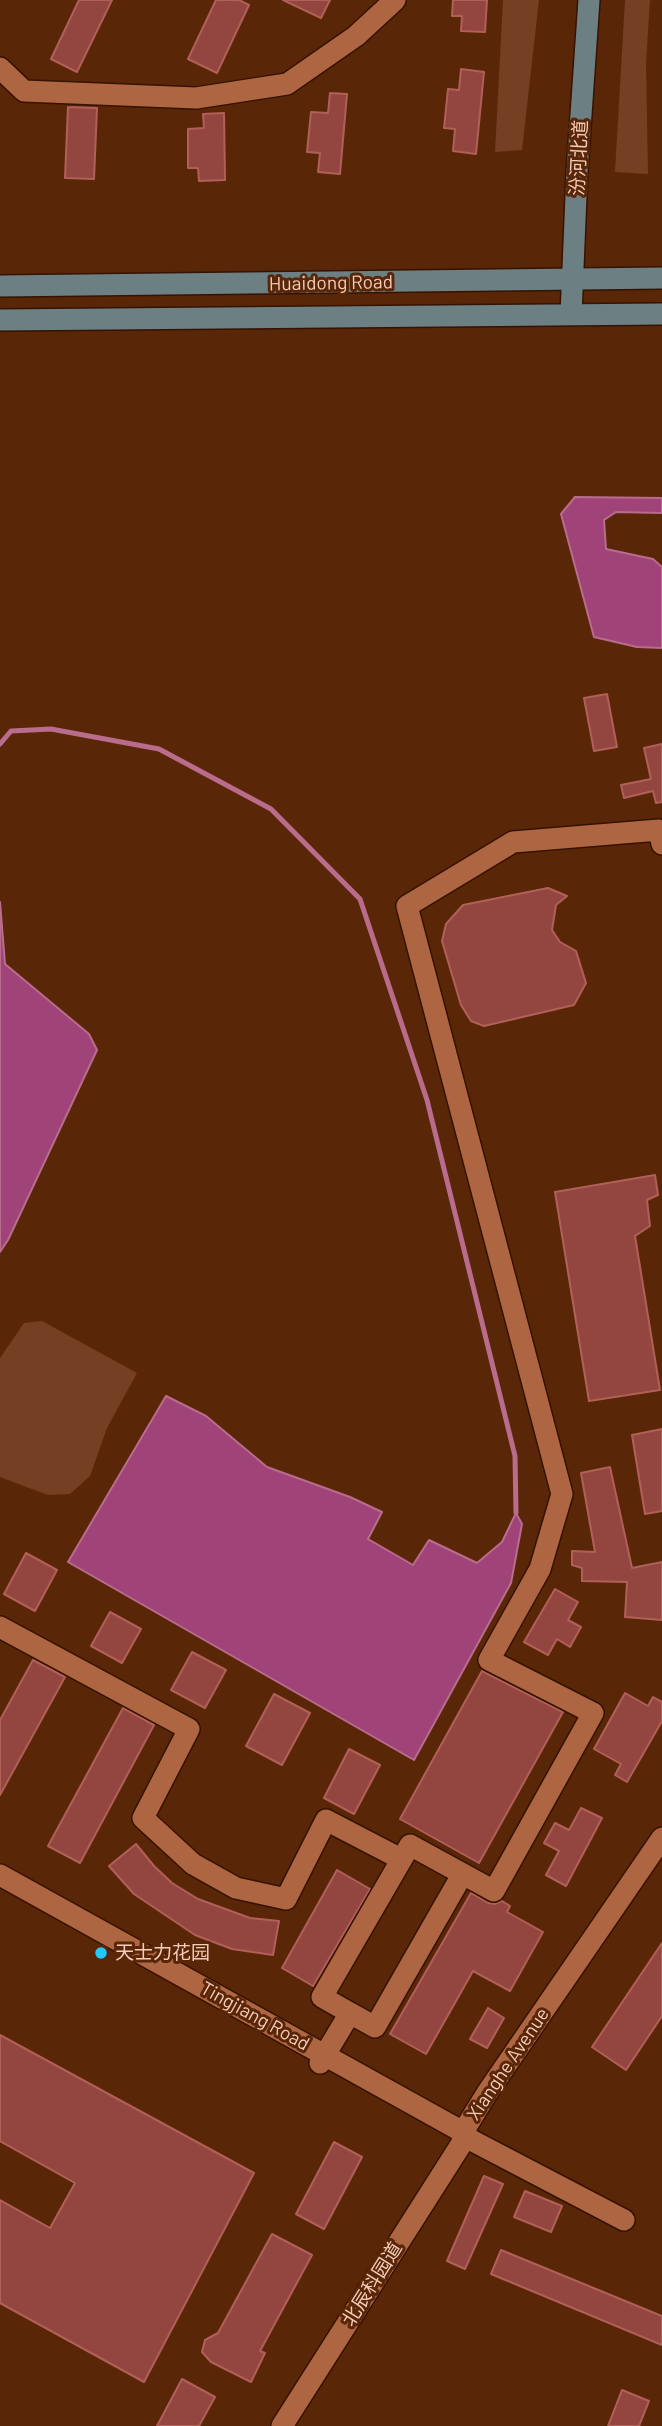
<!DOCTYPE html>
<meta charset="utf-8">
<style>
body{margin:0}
canvas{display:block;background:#592608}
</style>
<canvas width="662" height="2426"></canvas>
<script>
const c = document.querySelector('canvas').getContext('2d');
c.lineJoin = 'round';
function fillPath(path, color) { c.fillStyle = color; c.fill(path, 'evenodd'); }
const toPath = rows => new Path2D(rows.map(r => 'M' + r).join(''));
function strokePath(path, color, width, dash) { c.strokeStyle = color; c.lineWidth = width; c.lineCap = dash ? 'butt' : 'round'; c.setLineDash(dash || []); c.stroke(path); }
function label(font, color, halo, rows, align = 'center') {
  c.font = font + ' Barlow,"Noto Sans SC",sans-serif'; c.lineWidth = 6; c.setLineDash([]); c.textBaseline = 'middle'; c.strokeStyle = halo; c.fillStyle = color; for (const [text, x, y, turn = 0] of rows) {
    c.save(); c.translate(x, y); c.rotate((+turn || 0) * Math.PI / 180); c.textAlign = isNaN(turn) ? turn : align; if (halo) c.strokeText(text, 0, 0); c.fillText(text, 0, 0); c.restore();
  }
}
const green = toPath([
 [503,0,539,0,522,150,495,152],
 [625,0,650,0,646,64,648,174,615,172],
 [42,1321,137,1373,107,1428,90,1476,70,1494,48,1495,0,1477,0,1358,24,1323]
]);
const water = toPath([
 [575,497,662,498,662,513,616,512,604,520,606,549,653,559,662,567,662,648,637,647,594,637,561,514,575,497],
 [0,902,5,964,89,1034,97,1050,8,1240,0,1252,0,902],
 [166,1396,206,1416,267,1467,350,1497,382,1512,368,1539,413,1565,429,1540,477,1563,502,1542,516,1513,522,1524,511,1583,414,1760,68,1562,166,1396]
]);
const stream = toPath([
 [0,744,11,731,51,729,159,749,271,809,360,899,427,1100,515,1456,516,1513]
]);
const building = toPath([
 [79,0,112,0,77,72,51,59,79,0],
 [216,0,239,0,249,5,217,73,188,59,216,0],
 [283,0,330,0,321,18,283,0],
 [453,0,487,0,485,32,461,31,462,16,452,16,453,0],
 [461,69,484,72,476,154,453,151,455,129,444,128,448,89,459,90,461,69],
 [330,93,347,94,340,174,318,172,320,153,307,152,311,112,328,113,330,93],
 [68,107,97,108,94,179,65,178,68,107],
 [224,113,225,180,199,181,198,168,188,168,188,129,204,128,203,114,224,113],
 [607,694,617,747,594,751,584,698,607,694],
 [662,744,662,802,656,803,653,791,624,798,621,785,651,779,644,748,662,744],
 [548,888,567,896,556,905,552,930,560,942,576,951,586,983,574,1005,484,1026,471,1021,461,1005,442,941,446,924,463,905,548,888],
 [655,1175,658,1195,647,1200,650,1226,635,1236,660,1390,589,1401,555,1192,655,1175],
 [662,1429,662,1511,645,1514,632,1435,662,1429],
 [610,1467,632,1568,662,1562,662,1620,625,1617,627,1582,582,1581,582,1568,572,1565,572,1551,595,1552,581,1473,610,1467],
 [26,1553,57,1570,35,1611,4,1594,26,1553],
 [555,1589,578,1602,568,1620,581,1627,570,1647,557,1639,548,1655,524,1642,555,1589],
 [110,1612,141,1629,122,1663,91,1646,110,1612],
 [192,1652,226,1670,205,1708,171,1690,192,1652],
 [33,1660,65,1677,0,1795,0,1720,33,1660],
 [482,1671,563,1712,479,1863,400,1819,482,1671],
 [625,1693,648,1706,653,1697,662,1702,662,1721,627,1782,615,1775,621,1764,594,1749,625,1693],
 [274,1694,310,1713,282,1765,246,1746,274,1694],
 [123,1708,154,1725,80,1863,48,1846,123,1708],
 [349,1749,380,1765,354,1814,324,1798,349,1749],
 [581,1808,602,1818,566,1886,546,1875,559,1851,544,1843,555,1823,569,1830,581,1808],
 [136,1844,154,1866,172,1883,198,1899,250,1918,279,1921,273,1955,232,1949,195,1935,134,1894,109,1866,136,1844],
 [337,1870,370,1889,313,1986,282,1968,337,1870],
 [471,1893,488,1903,495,1904,502,1901,510,1906,507,1912,543,1932,510,1991,473,1971,426,2054,390,2034,471,1893],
 [662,1943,662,2016,626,2070,592,2047,662,1943],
 [488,2008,504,2018,487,2048,470,2039,488,2008],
 [0,2035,254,2173,144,2382,0,2303,0,2200,50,2228,75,2183,0,2141,0,2035],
 [334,2142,362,2157,324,2229,296,2214,334,2142],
 [484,2176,503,2184,465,2269,447,2261,484,2176],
 [525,2191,562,2206,551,2232,514,2217,525,2191],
 [272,2234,312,2255,260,2351,265,2353,251,2382,211,2362,202,2352,205,2340,218,2333,272,2234],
 [501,2250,662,2316,662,2345,491,2274,501,2250],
 [182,2379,215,2397,199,2426,157,2426,182,2379],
 [622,2390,649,2401,639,2426,608,2426,622,2390]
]);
const minor = toPath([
 [0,68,24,91,196,98,287,84,356,36,395,0],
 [0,1627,189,1729,143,1818,193,1864,236,1888,286,1899,326,1820,401,1859],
 [0,1875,463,2132,471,2140,624,2220],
 [350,2013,375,2027,462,1875],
 [320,2063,350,2013,322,1997,410,1845,494,1891,593,1713,489,1660,540,1569,562,1494,407,906,513,842,659,830,662,844],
 [282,2426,462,2143,463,2132,487,2093,662,1838]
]);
const major = toPath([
 [0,286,662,278],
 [571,315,577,172,589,0],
 [0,320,662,314]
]);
const markers = [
 [101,1953,7,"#23c9fe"]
];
const streetNames = [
 ["汾河北道",579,158,-87],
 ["Huaidong Road",331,283,-1],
 ["Tingjiang Road",255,2016,29],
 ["Xianghe Avenue",508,2064,-56],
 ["北辰科园道",372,2284,-58]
];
const poiNames = [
 ["天士力花园",115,1953]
];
fillPath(green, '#743f23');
fillPath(water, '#9f4379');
strokePath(water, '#b96c8c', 2);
strokePath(stream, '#b96c8c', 5);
fillPath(building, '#93453f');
strokePath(building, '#b16058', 2);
strokePath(minor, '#351201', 24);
strokePath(major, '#351201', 24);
strokePath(minor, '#ae6642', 21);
strokePath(major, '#6c8084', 21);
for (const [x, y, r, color] of markers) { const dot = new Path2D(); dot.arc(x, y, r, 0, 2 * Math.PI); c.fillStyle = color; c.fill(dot); strokePath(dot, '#592608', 2.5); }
label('19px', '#f5ccb9', '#592608', streetNames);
label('19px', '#f5ccb9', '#592608', poiNames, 'left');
</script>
